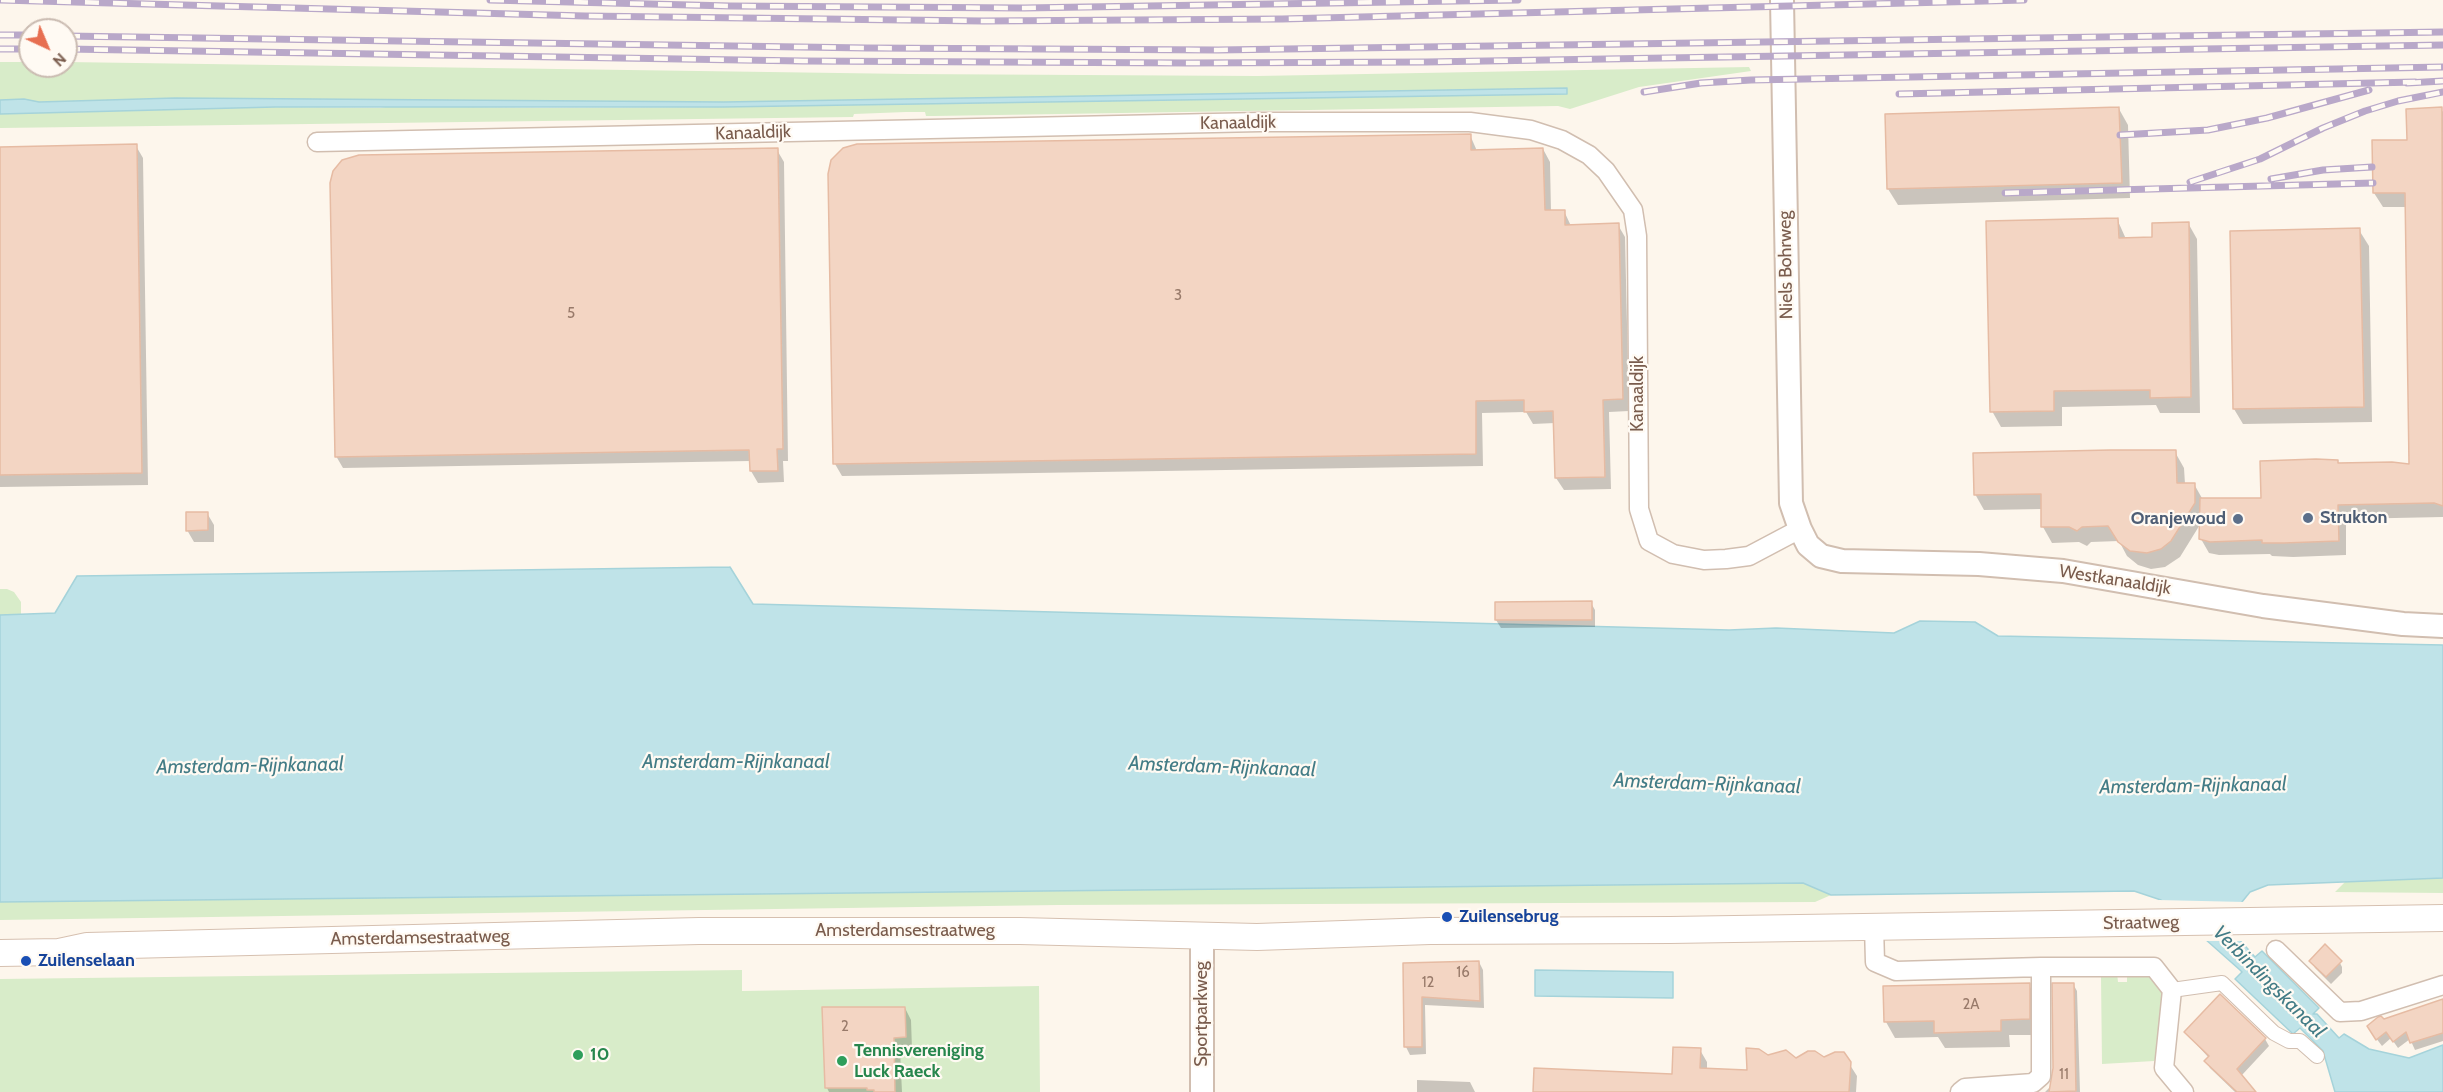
<!DOCTYPE html>
<style>
body{margin:0}
#map{position:relative;width:2443px;height:1092px;overflow:hidden;background:#fdf6ec;font-family:Cabin,sans-serif}
canvas{display:block}
.north{position:absolute;left:18px;top:18px;width:60px;height:60px;box-sizing:border-box;background:#fffaf3;border:2px solid #cabbb1;border-radius:50%;rotate:136deg;font-size:16px;font-weight:700;line-height:24px;text-align:center;color:#7a5c4d}
.north::after{content:'';display:block;margin:auto;width:21px;height:27px;background:#e76f51;clip-path:polygon(50% 0,100% 100%,50% 72%,0 100%)}
</style>
<div id="map">
<canvas width="2443" height="1092"></canvas>
<div class="north">N</div>
</div>
<script>
const c = document.querySelector('canvas').getContext('2d');
c.lineJoin = 'round';
function fillPath(path, color) { c.fillStyle = color; c.fill(path, 'evenodd'); }
const toPath = rows => new Path2D(rows.map(r => 'M' + r).join(''));
function strokePath(path, color, width, dash) { c.strokeStyle = color; c.lineWidth = width; c.lineCap = dash ? 'butt' : 'round'; c.setLineDash(dash || []); c.stroke(path); }
function label(font, color, halo, rows, align = 'center') {
  c.font = font + ' Cabin,sans-serif'; c.lineWidth = 4.5; c.setLineDash([]); c.textBaseline = 'middle'; c.strokeStyle = halo; c.fillStyle = color; for (const [text, x, y, turn = 0] of rows) {
    c.save(); c.translate(x, y); c.rotate((+turn || 0) * Math.PI / 180); c.textAlign = isNaN(turn) ? turn : align; if (halo) c.strokeText(text, 0, 0); c.fillText(text, 0, 0); c.restore();
  }
}
const green = toPath([
 [0,62,30,62,30,66,66,66,66,62,909,74,1257,76,1749,67,1751,71,1639,87,1570,109,1558,106,934,116,926,116,925,112,906,112,854,114,853,117,0,128,0,114,170,109,275,107,381,108,390,106,541,108,723,107,1567,94,1566,88,724,102,175,98,39,102,24,99,0,100],
 [0,589,7,589,14,592,21,602,21,614,0,615],
 [2443,878,2443,893,2335,892,2345,882],
 [1803,883,1831,895,1815,902,1058,905,0,920,0,902],
 [742,970,742,991,1039,986,1040,1092,0,1092,0,979],
 [2117,973,2118,982,2127,982,2127,973,2148,976,2163,993,2158,1054,2154,1061,2102,1064,2101,977,2104,974]
]);
const water = toPath([
 [1567,88,1567,94,723,107,275,107,0,114,0,100,24,99,39,102,175,98,724,102,1567,88],
 [730,567,753,604,1729,630,1776,628,1894,633,1920,621,1975,622,1998,636,2443,645,2443,878,2268,885,2250,892,2233,913,2239,939,2255,957,2262,951,2319,1008,2313,1014,2317,1014,2339,1038,2344,1034,2369,1049,2409,1058,2443,1045,2443,1092,2335,1092,2323,1051,2300,1028,2293,1034,2235,979,2242,972,2240,970,2161,900,2134,891,1831,895,1803,883,0,902,0,615,55,613,77,576,730,567],
 [1535,970,1673,972,1673,998,1535,996,1535,970]
]);
const pier = toPath([
 [2158,900,2245,902,2240,908,2237,933,2244,941,2204,941]
]);
const shadow = toPath([
 [2119,109,2128,125,2130,198,1898,205,1888,189,1886,115],
 [2441,109,2443,112,2443,517,2346,519,2346,555,2293,557,2272,556,2270,554,2219,555,2209,553,2201,539,2201,523,2180,557,2165,567,2151,569,2138,565,2127,556,2119,541,2091,542,2087,546,2079,542,2052,543,2043,527,2043,509,1984,510,1975,494,2175,452,2184,468,2185,484,2194,484,2203,500,2262,500,2339,465,2411,465,2406,207,2383,207,2374,193,2408,141],
 [1470,135,1477,151,1543,149,1550,162,1551,212,1564,211,1571,226,1618,225,1625,237,1629,411,1609,412,1611,489,1564,490,1556,478,1555,423,1533,424,1526,412,1482,413,1483,466,842,476,835,464],
 [136,146,143,158,148,485,0,487,0,148],
 [777,150,784,162,788,461,783,461,784,482,758,483,751,471,751,461,343,468,336,456],
 [2117,219,2126,239,2154,238,2188,223,2197,239,2200,413,2160,413,2156,405,2062,407,2062,426,2001,427,1992,411],
 [2359,230,2369,246,2372,422,2243,424,2234,409],
 [207,513,214,525,214,542,194,542,187,530],
 [1591,603,1595,610,1595,627,1501,628,1496,620],
 [2338,959,2342,967,2342,973,2331,984,2315,968,2311,961],
 [1479,962,1483,970,1484,1008,1425,1005,1426,1054,1410,1055,1406,1047,1405,965],
 [2073,984,2077,991,2080,1092,2045,1092,2051,1086],
 [2029,985,2038,1001,2038,1035,2009,1035,2010,1047,1945,1048,1938,1037,1895,1038,1886,1022],
 [2220,996,2265,1039,2269,1046,2242,1075,2254,1092,2235,1092,2210,1068,2206,1061,2209,1058,2185,1032],
 [2443,1000,2443,1041,2415,1050,2410,1039,2398,1048,2391,1038,2382,1046,2373,1034],
 [905,1008,911,1020,912,1049,900,1049,902,1092,829,1092,827,1088],
 [1700,1050,1707,1062,1707,1070,1748,1072,1767,1056,1796,1060,1824,1059,1843,1054,1857,1076,1856,1092,1535,1092,1674,1075],
 [1417,1080,1470,1082,1475,1092,1417,1092]
]);
const building = toPath([
 [2119,107,2122,183,1887,189,1885,114,2119,107],
 [2442,107,2443,506,2434,503,2338,505,2339,541,2284,543,2262,543,2262,540,2210,542,2199,539,2200,498,2261,498,2260,461,2316,459,2338,460,2338,463,2392,462,2409,464,2405,193,2373,193,2372,140,2407,140,2406,109,2442,107],
 [1471,134,1471,150,1543,148,1545,210,1565,210,1565,225,1619,223,1623,399,1603,400,1605,477,1555,478,1553,411,1524,412,1524,400,1476,401,1476,454,833,464,828,174,831,160,843,148,857,144,1471,134],
 [137,144,142,473,0,475,0,147,137,144],
 [778,148,783,449,777,449,778,471,750,471,749,450,335,457,330,183,333,171,342,160,359,155,778,148],
 [2118,218,2119,238,2152,237,2152,223,2189,222,2191,397,2150,398,2150,390,2054,391,2054,411,1990,412,1986,221,2118,218],
 [2360,228,2364,407,2233,409,2230,231,2360,228],
 [2110,450,2176,450,2177,483,2195,483,2195,503,2171,541,2161,549,2147,553,2130,551,2118,542,2108,526,2082,527,2077,531,2069,527,2041,527,2041,494,1974,495,1973,453,2110,450],
 [186,512,208,512,208,530,186,531,186,512],
 [1592,601,1592,620,1495,620,1495,602,1592,601],
 [2325,944,2342,961,2326,977,2309,961,2325,944],
 [1479,961,1480,1001,1422,997,1422,1047,1404,1047,1403,963,1479,961],
 [2030,983,2030,1019,2001,1020,2001,1031,1934,1033,1934,1021,1884,1022,1883,986,2030,983],
 [2052,983,2074,983,2076,1091,2049,1092,2053,1068,2052,983],
 [2220,994,2266,1038,2237,1069,2256,1092,2237,1092,2204,1061,2209,1056,2184,1032,2220,994],
 [2443,999,2443,1033,2410,1043,2406,1032,2393,1042,2386,1032,2376,1040,2367,1026,2378,1017,2381,1016,2384,1019,2443,999],
 [822,1007,905,1007,906,1037,894,1038,895,1092,874,1092,874,1090,867,1090,867,1088,825,1088,822,1007],
 [1673,1047,1701,1048,1700,1068,1747,1070,1746,1048,1759,1049,1768,1055,1786,1050,1796,1058,1808,1051,1815,1051,1824,1057,1835,1052,1844,1052,1851,1062,1849,1092,1533,1092,1534,1068,1672,1074,1673,1047]
]);
const pedestrian = toPath([
 [2172,990,2222,983,2274,1033,2289,1041,2300,1041,2317,1056]
]);
const minor = toPath([
 [317,142,1260,122,1470,122,1531,130,1562,140,1589,155,1606,171,1633,210,1637,236,1639,509,1649,541,1673,554,1704,560,1726,559,1749,556,1800,529],
 [1874,926,1875,962,1896,971,2041,967,2154,967,2172,990,2164,1068,2184,1092],
 [2276,950,2340,1012,2361,1011,2443,985],
 [1960,1092,1965,1088,2033,1083,2041,1076,2041,967]
]);
const tertiary = toPath([
 [1782,0,1791,503,1800,529,1808,545,1821,556,1842,561,1979,564,2063,571,2263,606,2403,624,2443,626],
 [1202,1092,1202,935]
]);
const secondary = toPath([
 [0,953,59,952,87,946,699,931,1020,931,1257,937,1430,931,1670,930,2443,918]
]);
const rail = toPath([
 [1,0,585,16,983,21,1282,19,2024,0],
 [490,0,730,6,1024,8,1518,0],
 [0,35,30,35],
 [66,36,867,48,1218,50,2443,32],
 [0,49,30,49],
 [66,49,803,61,1187,63,1426,62,2443,45],
 [2407,83,2443,81],
 [1644,92,1701,83,1751,80,2443,67],
 [1899,94,2415,82],
 [2120,135,2208,130,2267,118,2369,90],
 [2271,179,2323,170,2372,167],
 [2190,182,2260,159,2323,128,2365,111,2398,101,2443,92],
 [2005,193,2373,183]
]);
const markers = [
 [2308,518,6,"#5c6f8a"],
 [2238,519,6,"#5c6f8a"],
 [1447,917,6,"#1a4fb4"],
 [26,961,6,"#1a4fb4"],
 [578,1055,6,"#2e9e5b"],
 [842,1061,6,"#2e9e5b"]
];
const numberNames = [
 ["3",1178,296],
 ["5",571,314],
 ["16",1463,973],
 ["12",1428,983],
 ["2A",1971,1005],
 ["2",845,1027],
 ["11",2064,1075]
];
const streetNames = [
 ["Kanaaldijk",1238,123,-1],
 ["Kanaaldijk",753,133,-2],
 ["Niels Bohrweg",1786,265,-91],
 ["Kanaaldijk",1638,394,-90],
 ["Westkanaaldijk",2115,580,9],
 ["Straatweg",2141,923,-1],
 ["Amsterdamsestraatweg",905,931],
 ["Amsterdamsestraatweg",420,938,-1],
 ["Sportparkweg",1202,1014,-90]
];
const serviceNames = [
 ["Strukton",2320,518],
 ["Oranjewoud",2226,519,"right"]
];
const transitNames = [
 ["Zuilensebrug",1459,917],
 ["Zuilenselaan",38,961]
];
const leisureNames = [
 ["Tennisvereniging",854,1051],
 ["Luck Raeck",854,1072],
 ["10",590,1055]
];
const waterNames = [
 ["Amsterdam-Rijnkanaal",736,762],
 ["Amsterdam-Rijnkanaal",250,766,-1],
 ["Amsterdam-Rijnkanaal",1222,767,2],
 ["Amsterdam-Rijnkanaal",1707,784,2],
 ["Amsterdam-Rijnkanaal",2193,786,-1],
 ["Verbindingskanaal",2269,982,45]
];
fillPath(green, '#d8ecc9');
fillPath(water, '#bfe3e8');
strokePath(water, '#a5d3da', 1.5);
fillPath(pier, '#fdf6ec');
fillPath(shadow, '#0003');
fillPath(building, '#f3d5c3');
strokePath(building, '#e6bba3', 1.5);
strokePath(pedestrian, '#d1beb0', 16);
strokePath(minor, '#d1beb0', 21);
strokePath(tertiary, '#d1beb0', 26);
strokePath(secondary, '#d6c0b0', 28);
strokePath(pedestrian, '#fff', 14);
strokePath(minor, '#fff', 18);
strokePath(tertiary, '#fff', 22);
strokePath(secondary, '#fff', 26);
strokePath(rail, '#b9a8c9', 7);
strokePath(rail, '#fffaf3', 4.5, [14]);
for (const [x, y, r, color] of markers) { const dot = new Path2D(); dot.arc(x, y, r, 0, 2 * Math.PI); c.fillStyle = color; c.fill(dot); strokePath(dot, '#fffaf3', 2); }
label('15px', '#987a6a', null, numberNames);
label('18px', '#7a5c4d', '#fffaf3', streetNames);
label('bold 18px', '#4e5e75', '#fffaf3', serviceNames, 'left');
label('bold 18px', '#164399', '#fffaf3', transitNames, 'left');
label('bold 18px', '#27864d', '#fffaf3', leisureNames, 'left');
label('italic 20px', '#437c86', '#fffaf3', waterNames);
</script>
